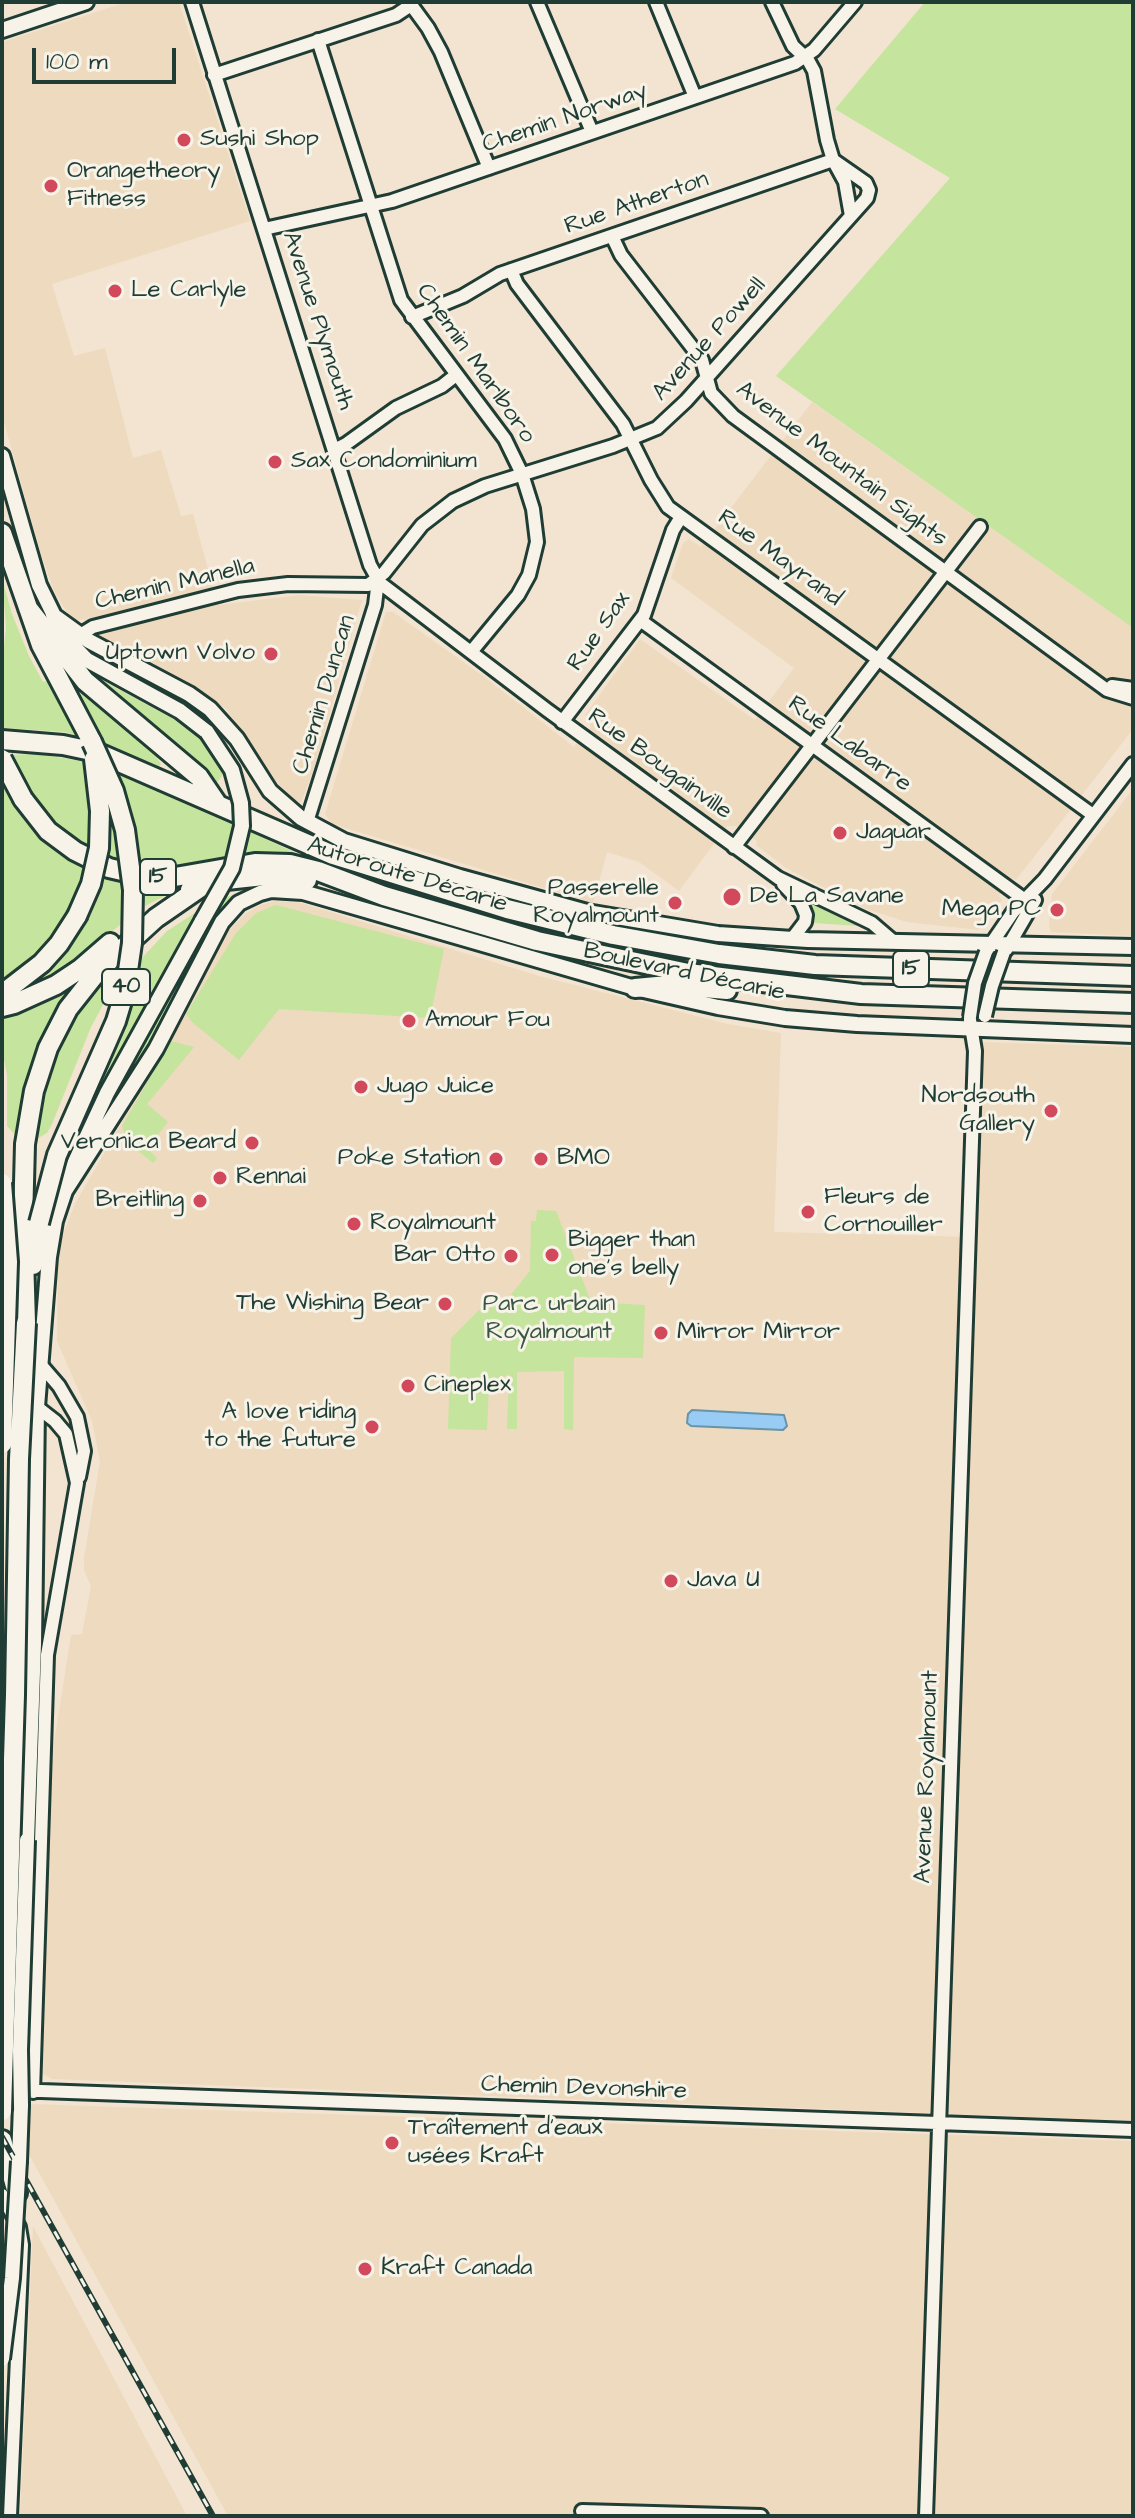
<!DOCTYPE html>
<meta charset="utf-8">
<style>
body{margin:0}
#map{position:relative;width:1135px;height:2518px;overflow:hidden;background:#f2e4d0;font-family:"Architects Daughter",sans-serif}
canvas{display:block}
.frame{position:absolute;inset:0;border:4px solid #1f3d34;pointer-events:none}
.scale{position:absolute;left:32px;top:48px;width:144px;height:36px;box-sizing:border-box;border:4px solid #1f3d34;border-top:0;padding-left:10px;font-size:24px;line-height:28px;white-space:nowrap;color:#1f3d34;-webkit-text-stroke:6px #f7f3e8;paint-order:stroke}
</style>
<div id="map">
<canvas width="1135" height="2518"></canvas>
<div class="frame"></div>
<div class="scale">100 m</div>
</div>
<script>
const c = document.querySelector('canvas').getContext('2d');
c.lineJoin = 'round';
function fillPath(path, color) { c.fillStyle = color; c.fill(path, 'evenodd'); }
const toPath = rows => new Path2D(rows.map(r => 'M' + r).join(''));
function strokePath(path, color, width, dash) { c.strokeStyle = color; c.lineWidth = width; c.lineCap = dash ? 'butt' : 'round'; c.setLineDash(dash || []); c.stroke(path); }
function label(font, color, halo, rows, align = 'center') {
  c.font = font + ' "Architects Daughter",sans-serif'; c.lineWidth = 6; c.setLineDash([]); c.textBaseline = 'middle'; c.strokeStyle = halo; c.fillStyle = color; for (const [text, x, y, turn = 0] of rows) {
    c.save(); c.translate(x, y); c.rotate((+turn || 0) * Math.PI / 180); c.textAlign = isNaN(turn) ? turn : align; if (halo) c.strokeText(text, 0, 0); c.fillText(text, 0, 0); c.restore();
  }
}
const built = toPath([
 [127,2,179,2,250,221,52,284,74,356,105,348,133,458,161,450,181,516,193,514,218,605,300,595,362,600,313,772,301,802,296,803,279,785,226,709,195,689,109,644,84,619,76,621,66,611,54,591,41,554,2,415,2,42],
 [812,402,1133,628,1133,729,1016,880,1010,878,999,896,1002,900,979,930,907,922,866,909,786,868,756,845,757,841,736,826,727,826,679,891,639,862,607,852,593,903,332,824,325,814,386,612,393,612,483,676,574,747,591,727,585,715,640,639,755,720,794,668,671,578,683,543,689,539,701,547],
 [1133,789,1133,936,1051,932,1049,925,1052,894],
 [276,901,301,903,539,976,728,1024,781,1033,774,1232,973,1237,982,1042,1133,1047,1133,2121,52,2079,43,2074,51,1763,71,1635,82,1634,91,1586,84,1570,84,1558,100,1461,92,1421,57,1341,58,1267,62,1237,75,1204,168,1042,228,931,245,914,260,905],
 [29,2104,1133,2141,1133,2516,228,2516,27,2151],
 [33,2226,187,2516,20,2516]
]);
const green = toPath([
 [925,2,1133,2,1133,628,776,376,950,178,835,109],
 [2,578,12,614,29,656,43,682,70,676,91,701,153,752,161,764,159,767,109,746,64,732,3,728,2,668,6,627],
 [79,664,96,677,192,729,212,751,224,773,216,784,154,734],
 [35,754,76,760,123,773,300,855,299,860,140,870,111,862,66,838,33,801,10,755],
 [2,783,39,833,87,867,68,917,57,936,23,969,2,983],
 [104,875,124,880,126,920,81,957,42,983,20,993,18,989,94,900],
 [144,883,181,883,182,887,145,906],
 [233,895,235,899,214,921,153,1040,112,1107,108,1105,122,1078,223,898],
 [808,899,860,924,859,926,814,923,810,921,810,911,806,900],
 [276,905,444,949,430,1018,279,1009,239,1060,193,1023,186,1014,236,933,256,913],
 [201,909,124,1049,100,1085,126,1024,142,958,167,931],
 [122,954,118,977,91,1027,52,1124,47,1133,33,1141,44,1075,82,999],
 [72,981,78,985,18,1138,7,1126,7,1076,2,1048,2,1018],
 [171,1041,194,1047,147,1104,168,1122,147,1148,157,1158,153,1163,127,1142,122,1126],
 [537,1210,556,1211,591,1302,645,1305,643,1358,574,1357,573,1430,564,1429,564,1371,517,1372,517,1429,507,1429,509,1374,489,1385,487,1430,448,1429,451,1338,484,1305,505,1302,530,1271,531,1221,536,1221]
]);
const water = toPath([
 [692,1410,784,1415,787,1426,783,1430,691,1426,687,1423,688,1414,692,1410]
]);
const minor = toPath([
 [192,2,370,565,380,583,547,710,778,878,872,923,893,941],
 [409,2,428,28,441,52,489,168],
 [537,2,592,132],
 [656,2,695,97],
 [772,2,793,46,808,60,814,71,827,140,833,160,845,182,851,216],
 [318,40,401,300,505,439,522,474,533,509,537,542,529,575,518,595,471,652],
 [214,75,396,15,411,5],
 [264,229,392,201,795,63,814,50,855,2],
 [612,236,621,255,702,360,711,393,733,416,1107,690,1133,698],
 [511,270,517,284,623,424,651,480,668,507,1093,815],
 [412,317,463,296,500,274,833,160],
 [334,450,346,444,396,408,442,386,456,375],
 [640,620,1032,905],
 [80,635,93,627,238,590,288,584,368,585,384,573,422,525,453,501,485,486,613,446,657,428,686,401,867,198,869,190,866,183,833,160],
 [1112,686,1133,689],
 [562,722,644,615,673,530,681,517],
 [307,822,375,605,378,580],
 [734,847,980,527],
 [783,884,801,903,806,915,805,922,792,939],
 [987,950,1013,912,1045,879,1133,764],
 [1006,950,1035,900],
 [40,1364,59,1386,77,1417,84,1451,79,1477],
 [13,2090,1133,2130],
 [33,2092,47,1655,77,1483,66,1434,55,1421,37,1407],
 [2,2195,19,2227,22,2245,10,2516],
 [582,2511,761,2516],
 [926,2516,975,1051,970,1020]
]);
const major = toPath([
 [2,30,86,2],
 [2,456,39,585,64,636,87,660,180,711,207,732],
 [53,615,89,641,189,694,210,709,237,739,270,791,301,818,344,841,460,877,587,912,718,934,808,940,1133,947],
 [67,1179,107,1093,202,921],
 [27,1840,34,1644,37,1407,49,1257,55,1221,65,1191,156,1049,222,922,239,903,260,893,271,890,303,892,635,988,718,1007,785,1018,857,1024,1133,1035],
 [19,2161,21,2105]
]);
const highway = toPath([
 [2,533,41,645,92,742],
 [28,608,85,681,199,777,216,802],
 [2,740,63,745,96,752,333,855,507,909,613,935,719,954,815,965,1133,976],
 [23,799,48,831,75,851,109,868,135,874,175,877,255,863,290,864,318,871,384,896,537,941,688,973,861,994,1133,1003],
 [190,890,226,880,264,876,307,880],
 [635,988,668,985,727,990],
 [2,994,42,963,59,944,77,916],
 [2,1007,14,1004,56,985,80,969,110,943],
 [33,1265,39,1223],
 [26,1323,23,1222,25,1144,34,1091,48,1048,68,1009,98,971,156,918,201,887],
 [2,2140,17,2193]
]);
const rail = toPath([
 [2,2137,213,2516]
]);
const minorBridge = toPath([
 [985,1016,992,986,1004,952],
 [970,1017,975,983,986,952]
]);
const majorBridge = toPath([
 [202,921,232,868,242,826,241,803,232,770,207,732],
 [21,2105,20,2050,27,1840],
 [2,2359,12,2278,19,2161]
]);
const highwayBridge = toPath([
 [2,759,23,799],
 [77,916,91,884,99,848,100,811,94,759],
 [2,1183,8,1262,2,1444],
 [39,1223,57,1155,116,1021,125,991,132,943,133,890,125,830,114,791,92,742],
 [2,2111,15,1695,19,1459,26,1323]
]);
const markers = [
 [184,140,8,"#d1495b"],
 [51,186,8,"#d1495b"],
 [115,291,8,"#d1495b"],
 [275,462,8,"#d1495b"],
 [271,654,8,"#d1495b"],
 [840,833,8,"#d1495b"],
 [732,897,10,"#d1495b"],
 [675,903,8,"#d1495b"],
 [1057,910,8,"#d1495b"],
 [409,1021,8,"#d1495b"],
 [361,1087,8,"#d1495b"],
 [1051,1111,8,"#d1495b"],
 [252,1143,8,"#d1495b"],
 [496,1159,8,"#d1495b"],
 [541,1159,8,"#d1495b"],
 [220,1178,8,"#d1495b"],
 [200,1201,8,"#d1495b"],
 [808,1212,8,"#d1495b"],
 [354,1224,8,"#d1495b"],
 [552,1255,8,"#d1495b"],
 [511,1256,8,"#d1495b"],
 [445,1304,8,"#d1495b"],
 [661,1333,8,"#d1495b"],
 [408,1386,8,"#d1495b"],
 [372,1427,8,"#d1495b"],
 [671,1581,8,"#d1495b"],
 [392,2143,8,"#d1495b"],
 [365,2269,8,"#d1495b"]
];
const shields = [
 [158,877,36],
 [911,969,36],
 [126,987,48]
];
const shieldNames = [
 ["15",158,877],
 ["15",911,969],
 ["40",126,987]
];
const streetNames = [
 ["Chemin Norway",565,119,-19],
 ["Rue Atherton",637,204,-19],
 ["Avenue Plymouth",317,321,72],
 ["Avenue Powell",710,340,-48],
 ["Chemin Marlboro",475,364,55],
 ["Avenue Mountain Sights",841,465,37],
 ["Rue Mayrand",779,559,36],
 ["Chemin Manella",175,585,-13],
 ["Rue Sax",600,632,-55],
 ["Chemin Duncan",325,695,-73],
 ["Rue Labarre",849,745,36],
 ["Rue Bougainville",659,765,36],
 ["Autoroute Décarie",407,876,17],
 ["Boulevard Décarie",684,973,12],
 ["Avenue Royalmount",928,1777,-88],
 ["Chemin Devonshire",584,2089,2]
];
const poiNames = [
 ["Sushi Shop",200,140],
 ["Orangetheory",67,172],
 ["Fitness",67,200],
 ["Le Carlyle",131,291],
 ["Sax Condominium",291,462],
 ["Uptown Volvo",255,654,"right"],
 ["Jaguar",856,833],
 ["Passerelle",659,889,"right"],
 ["Royalmount",659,917,"right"],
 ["De La Savane",750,897],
 ["Mega PC",1041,910,"right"],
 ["Amour Fou",425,1021],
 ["Jugo Juice",377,1087],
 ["Nordsouth",1035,1097,"right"],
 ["Gallery",1035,1125,"right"],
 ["Veronica Beard",236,1143,"right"],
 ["Poke Station",480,1159,"right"],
 ["BMO",557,1159],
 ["Rennai",236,1178],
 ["Fleurs de",824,1198],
 ["Cornouiller",824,1226],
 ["Breitling",184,1201,"right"],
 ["Royalmount",370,1224],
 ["Bigger than",568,1241],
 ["one's belly",568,1269],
 ["Bar Otto",495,1256,"right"],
 ["The Wishing Bear",429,1304,"right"],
 ["Mirror Mirror",677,1333],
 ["Cineplex",424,1386],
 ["A love riding",356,1413,"right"],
 ["to the future",356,1441,"right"],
 ["Java U",687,1581],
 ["Traîtement d'eaux",408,2129],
 ["usées Kraft",408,2157],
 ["Kraft Canada",381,2269]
];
const parkNames = [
 ["Parc urbain",549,1305],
 ["Royalmount",549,1333]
];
fillPath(built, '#eedabf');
fillPath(green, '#c5e49d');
fillPath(water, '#98ccf5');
strokePath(water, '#6893a8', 2);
strokePath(minor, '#1f3d34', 18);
strokePath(major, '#1f3d34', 20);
strokePath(highway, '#1f3d34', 24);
strokePath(minor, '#f7f3e8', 12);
strokePath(major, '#f7f3e8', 14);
strokePath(highway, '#f7f3e8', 18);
strokePath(rail, '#1f3d34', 6);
strokePath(rail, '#f7f3e8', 3, [9]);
strokePath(minorBridge, '#1f3d34', 18, []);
strokePath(majorBridge, '#1f3d34', 20, []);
strokePath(highwayBridge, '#1f3d34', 24, []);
strokePath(minorBridge, '#f7f3e8', 12);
strokePath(majorBridge, '#f7f3e8', 14);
strokePath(highwayBridge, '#f7f3e8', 18);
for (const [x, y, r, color] of markers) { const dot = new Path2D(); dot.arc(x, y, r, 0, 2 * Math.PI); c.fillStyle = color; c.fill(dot); strokePath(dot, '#f7f3e8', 3); }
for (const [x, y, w] of shields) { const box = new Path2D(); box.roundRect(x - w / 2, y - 18, w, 36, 6); c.fillStyle = '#f7f3e8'; c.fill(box); strokePath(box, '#1f3d34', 2); }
label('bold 22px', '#1f3d34', null, shieldNames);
label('24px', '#1f3d34', '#f7f3e8', streetNames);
label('24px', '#1f3d34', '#f7f3e8', poiNames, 'left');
label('24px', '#385644', '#f7f3e8', parkNames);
</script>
